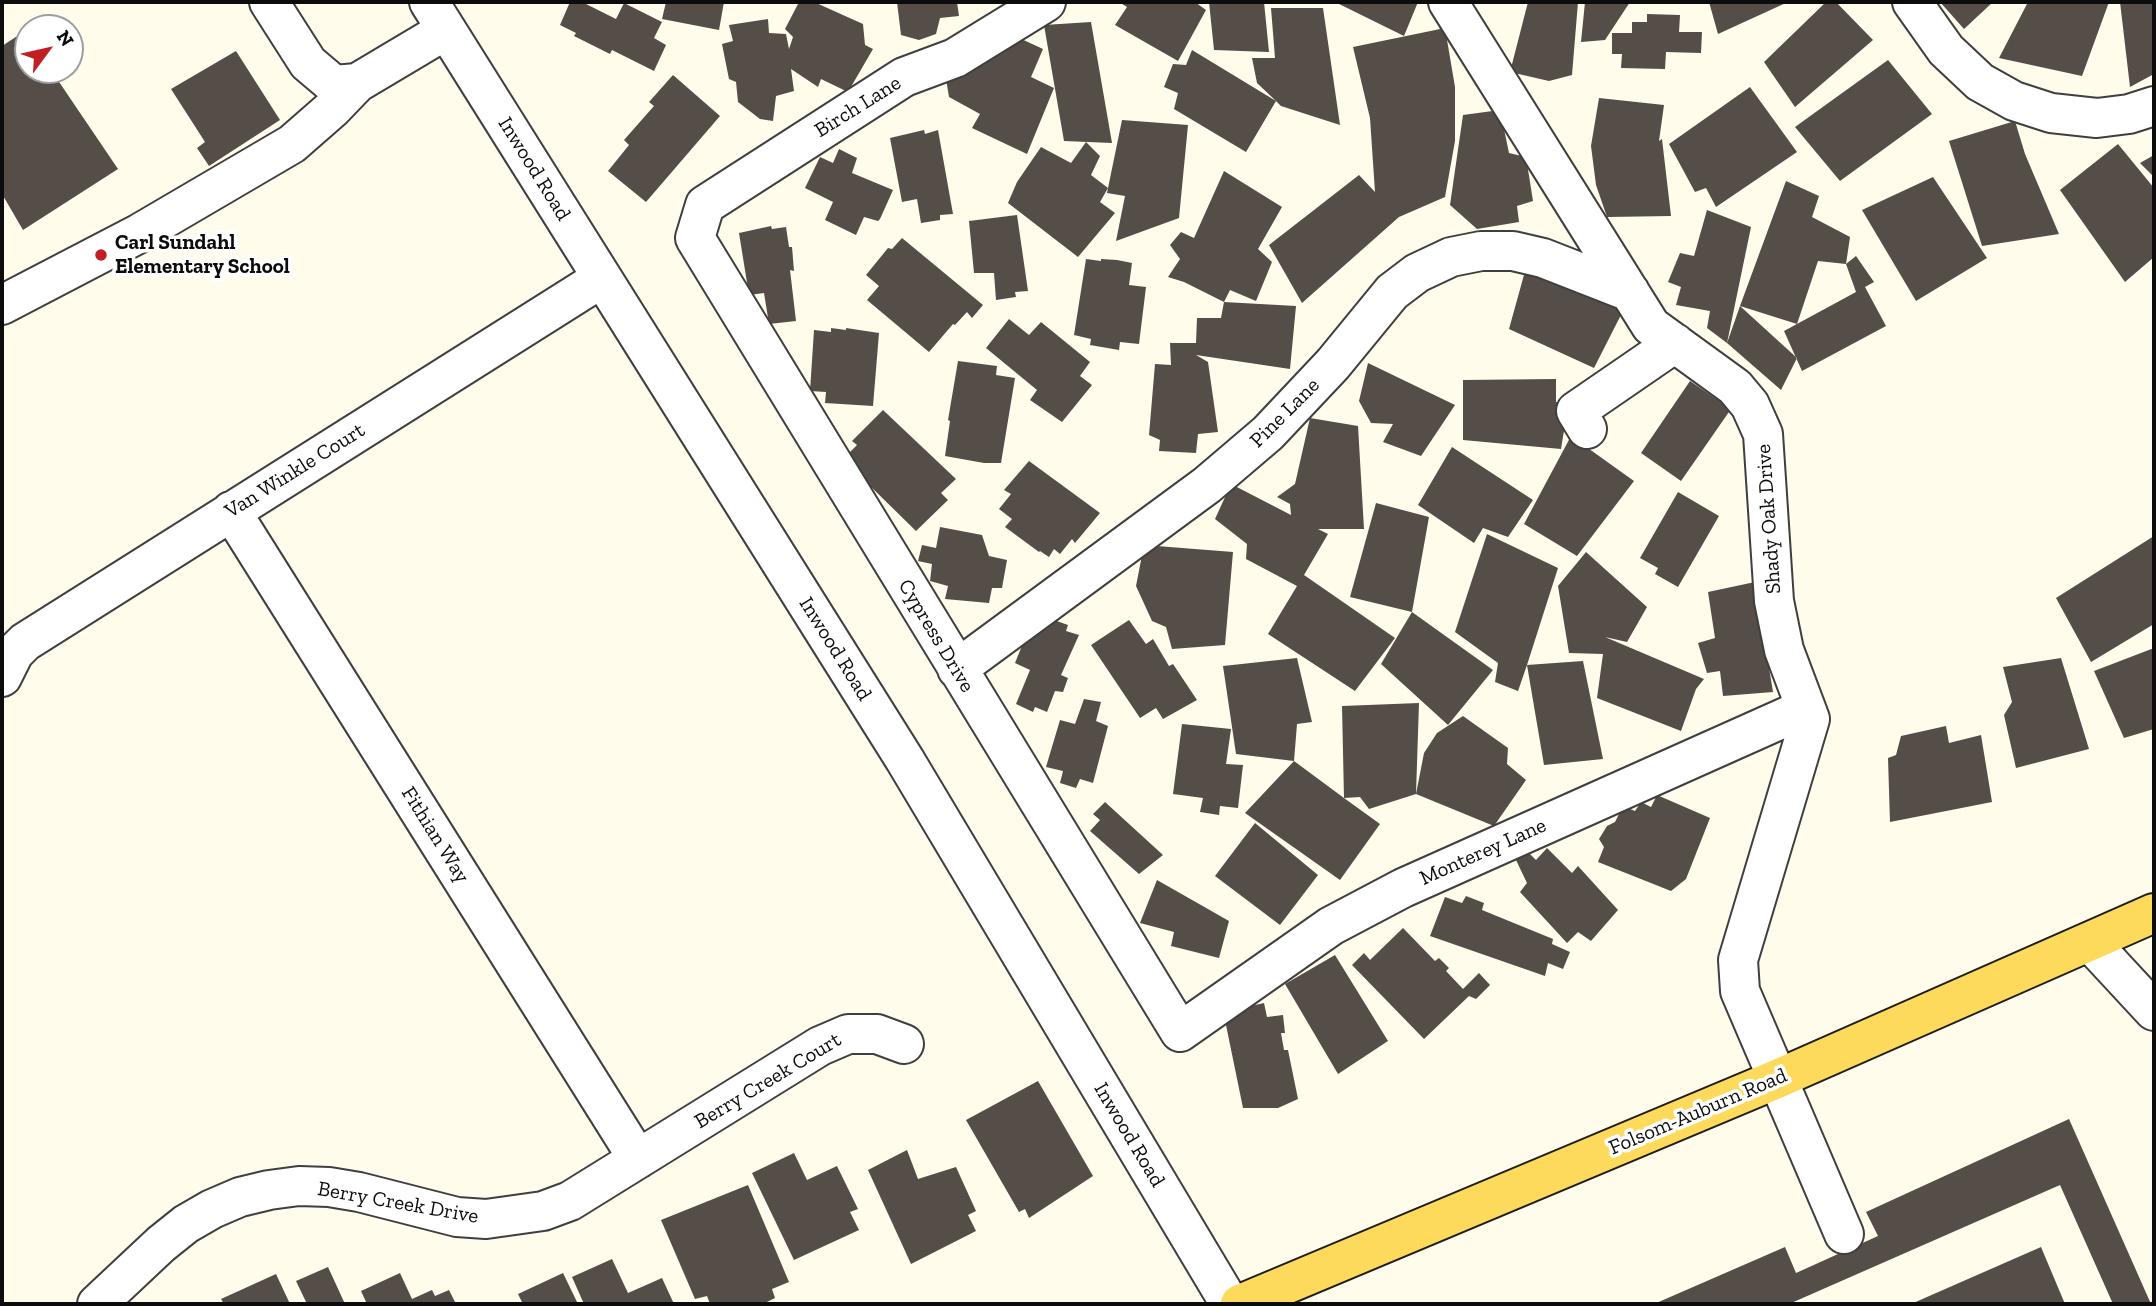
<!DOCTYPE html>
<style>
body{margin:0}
#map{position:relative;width:2156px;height:1306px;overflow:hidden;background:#fffceb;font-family:"Zilla Slab",serif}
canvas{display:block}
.frame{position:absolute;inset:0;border:4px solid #0c0c0c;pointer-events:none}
.north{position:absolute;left:14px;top:14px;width:70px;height:70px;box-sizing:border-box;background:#fff;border:2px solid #9e9e9e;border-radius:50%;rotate:57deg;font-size:19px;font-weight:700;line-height:28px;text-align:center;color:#0c0c0c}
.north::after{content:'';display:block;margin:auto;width:24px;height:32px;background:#c11f23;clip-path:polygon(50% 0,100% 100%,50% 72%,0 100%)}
</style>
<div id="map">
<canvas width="2156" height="1306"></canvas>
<div class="frame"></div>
<div class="north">N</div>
</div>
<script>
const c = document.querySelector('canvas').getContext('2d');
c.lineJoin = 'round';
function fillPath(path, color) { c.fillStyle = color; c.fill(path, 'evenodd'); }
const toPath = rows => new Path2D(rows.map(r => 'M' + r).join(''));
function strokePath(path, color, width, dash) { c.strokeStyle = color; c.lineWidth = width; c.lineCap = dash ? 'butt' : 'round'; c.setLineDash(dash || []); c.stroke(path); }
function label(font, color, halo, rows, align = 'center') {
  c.font = font + ' "Zilla Slab",serif'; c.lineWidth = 7; c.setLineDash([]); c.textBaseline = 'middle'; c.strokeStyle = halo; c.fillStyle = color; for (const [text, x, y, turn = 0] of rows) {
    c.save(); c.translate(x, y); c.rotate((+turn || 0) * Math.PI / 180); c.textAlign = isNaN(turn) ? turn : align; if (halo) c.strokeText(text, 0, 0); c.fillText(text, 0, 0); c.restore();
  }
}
const building = toPath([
 [570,2,582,2,616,19,624,3,662,22,654,38,666,45,654,71,612,50,610,54,574,36,576,33,560,25],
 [666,2,724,2,719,30,662,19],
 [799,2,814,2,863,24,865,45,873,49,848,92,821,79,818,87,791,69,794,91,776,96,773,121,760,119,738,102,736,82,729,79,722,44,733,41,729,25,768,19,769,33,786,34,789,49,793,37,785,29],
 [897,2,957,2,959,16,940,18,936,34,919,40,901,35],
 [1119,2,1195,2,1206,10,1178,61,1115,25,1127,7],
 [1209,2,1264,2,1269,52,1214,50],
 [1335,2,1418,2,1404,36],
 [1528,2,1578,2,1572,75,1549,81,1510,72],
 [1585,2,1630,2,1605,40,1581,42],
 [1709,2,1788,2,1718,34],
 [1826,2,1836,2,1873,40,1795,107,1764,62],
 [1940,2,1993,2,1964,29],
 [2028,2,2109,2,2082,76,1999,58],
 [2120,2,2154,2,2154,74,2130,87],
 [1271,8,1323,8,1340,125,1281,106,1276,101,1246,152,1174,109,1178,93,1164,87,1173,64,1186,65,1192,50,1276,101,1257,83,1252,58,1275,58],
 [1647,14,1680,15,1679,32,1702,32,1701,53,1666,52,1665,69,1621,68,1622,54,1612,54,1612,33,1632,33,1632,22,1647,22],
 [1091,22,1112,143,1064,141,1044,25],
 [1445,28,1455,87,1455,141,1445,197,1399,217,1302,303,1269,245,1359,175,1375,192,1370,118,1353,47],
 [25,31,28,35,28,70,51,70,118,169,23,230,2,194,2,46],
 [1017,37,1043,49,1031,77,1054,88,1027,154,972,128,980,114,949,97,946,79],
 [236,51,280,120,209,166,197,148,205,142,171,89],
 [1888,60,1932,114,1840,181,1795,127],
 [673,75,720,116,646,202,608,171,629,145,624,140,654,106,649,102],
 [1750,87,1797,152,1716,207,1706,188,1695,192,1669,144],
 [1599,98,1664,105,1659,141,1662,139,1671,216,1607,217,1596,185,1591,146],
 [1500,110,1509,153,1526,157,1533,201,1517,206,1519,222,1477,229,1450,205,1463,115],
 [1122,120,1188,125,1179,218,1116,241,1125,196,1107,193],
 [2015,121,2025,154,2059,234,1982,246,1949,141],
 [924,130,925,134,938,130,953,214,940,215,940,220,921,223,917,199,902,202,890,138],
 [1086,142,1100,156,1091,175,1108,188,1100,202,1115,213,1078,257,1008,203,1017,182,1041,147,1071,163],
 [2118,144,2154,188,2154,257,2125,282,2060,190],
 [839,149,857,158,852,173,893,190,880,219,878,221,864,217,856,235,825,220,833,202,805,188,820,157,833,163],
 [2154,155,2154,177,2140,163],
 [1224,171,1282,207,1258,249,1272,262,1256,301,1230,290,1224,302,1184,282,1168,277,1180,259,1170,245,1181,232,1194,238],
 [1933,177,1987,258,1916,301,1862,210],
 [1786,181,1819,196,1812,217,1850,237,1846,264,1818,261,1797,324,1740,306],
 [1707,210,1751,227,1727,343,1707,328,1710,311,1676,305,1681,287,1668,282,1680,253,1694,256],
 [1017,215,1028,291,1015,292,1016,297,996,300,994,273,974,273,969,221],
 [771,226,772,229,786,227,789,247,792,247,794,271,790,270,796,321,769,324,764,293,749,295,739,233],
 [902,238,983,305,972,318,967,312,955,325,953,324,929,352,867,300,879,286,866,275,888,248,892,249],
 [1856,256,1874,282,1865,287,1886,326,1802,371,1784,331,1856,292,1846,264],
 [1086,259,1101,261,1101,259,1117,260,1132,263,1129,285,1146,287,1139,344,1120,342,1119,350,1090,345,1091,339,1074,335],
 [1527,264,1625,307,1594,368,1509,329],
 [1224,302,1296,306,1290,369,1196,355,1208,362,1218,432,1198,434,1196,453,1159,451,1160,440,1149,435,1155,364,1171,365,1170,343,1196,343,1197,318,1221,318],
 [1740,306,1797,358,1781,390,1727,343],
 [1009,319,1029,335,1041,322,1090,362,1080,376,1092,385,1062,422,1030,400,1037,390,986,348],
 [831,328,846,330,846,328,879,333,873,406,825,403,826,392,810,391,814,330,831,332],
 [958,361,997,366,996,375,1015,378,1001,463,984,463,945,456,950,421,948,420],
 [1368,363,1455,405,1421,456,1383,442,1393,424,1371,423,1359,401],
 [1556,379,1556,402,1568,406,1561,449,1463,440,1463,380],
 [1690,381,1731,409,1681,481,1641,453],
 [883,410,956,479,941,493,948,500,916,531,864,480,865,477,848,454,857,445,852,441],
 [1310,418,1358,426,1364,529,1318,529,1328,534,1304,575,1395,638,1355,691,1268,634,1297,586,1246,559,1247,544,1215,519,1231,484,1291,515,1290,504,1277,497,1295,484],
 [1571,436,1634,481,1577,556,1524,524],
 [1452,447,1533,500,1508,537,1483,528,1474,543,1418,505],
 [1029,461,1100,513,1075,543,1072,539,1060,554,1054,549,1049,557,1040,551,1039,552,1005,527,1012,519,999,509,1011,494,1004,490],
 [1678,492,1719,516,1678,587,1655,574,1658,568,1640,558],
 [1376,503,1429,517,1412,612,1493,670,1448,725,1381,664,1412,612,1350,597],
 [940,527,982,535,989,556,1007,560,1002,588,992,588,989,603,945,599,948,586,930,581,932,564,918,561,922,545,936,548],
 [1487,534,1558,568,1527,665,1583,661,1603,759,1544,765,1527,665,1518,691,1495,682,1498,663,1455,632],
 [2154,536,2154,624,2091,662,2056,598],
 [1144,545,1233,552,1225,645,1172,649,1166,627,1152,621,1136,586],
 [1586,552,1647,607,1627,642,1605,637,1704,679,1696,689,1681,731,1597,698,1603,654,1569,653,1558,586],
 [1755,582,1773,692,1723,696,1720,671,1707,673,1698,643,1715,638,1708,592],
 [1051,619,1068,625,1066,631,1079,635,1061,675,1068,678,1063,692,1055,691,1047,712,1035,707,1033,712,1016,704,1030,670,1015,663,1031,623,1047,629],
 [1129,620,1146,644,1153,639,1169,666,1173,664,1197,700,1163,719,1156,708,1140,718,1091,645],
 [2154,648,2154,729,2124,738,2094,671],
 [1297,658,1312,722,1297,724,1294,761,1344,798,1342,706,1419,703,1416,794,1424,753,1437,733,1463,716,1508,748,1507,764,1526,780,1494,826,1416,794,1369,809,1360,797,1344,798,1380,824,1340,880,1245,813,1294,761,1236,754,1223,666],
 [2061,658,2089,749,2016,768,2004,715,2012,702,2003,667],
 [1084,699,1101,702,1096,721,1108,726,1093,783,1080,779,1076,788,1060,783,1063,771,1046,767,1060,720,1075,724],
 [1182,724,1231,729,1226,764,1243,765,1238,808,1220,806,1219,815,1200,812,1203,798,1173,794],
 [1946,726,1949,743,1981,735,1992,802,1890,822,1888,758,1896,755,1901,736],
 [1657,795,1710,818,1686,879,1671,891,1598,862,1604,847,1599,839,1607,826,1615,822,1623,806,1635,811,1641,802,1651,807],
 [1105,802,1163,855,1139,874,1090,831,1100,820,1093,814],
 [1255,823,1318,875,1280,925,1215,876],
 [1547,848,1572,873,1578,866,1618,910,1591,941,1578,932,1567,943,1520,892,1527,883,1516,860,1527,851,1536,860],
 [1157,880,1229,921,1219,958,1171,946,1174,932,1140,923],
 [1466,896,1484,903,1482,910,1553,939,1552,944,1570,952,1563,969,1548,963,1545,976,1430,936,1445,897,1462,903],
 [1403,928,1435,961,1439,958,1449,968,1446,971,1463,989,1479,973,1490,985,1476,999,1469,996,1424,1039,1352,965,1364,953,1370,960],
 [1335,955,1388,1041,1338,1074,1285,984],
 [1264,1003,1267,1017,1283,1015,1285,1033,1281,1033,1284,1050,1288,1050,1298,1099,1278,1108,1243,1108,1226,1025,1235,1015,1243,1012,1242,1008],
 [1038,1081,1093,1176,1029,1218,1025,1209,1019,1212,966,1120],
 [2069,1119,2151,1304,2113,1304,2060,1185,1789,1304,1654,1304,1785,1247,1796,1273,1878,1236,1866,1212],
 [907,1150,918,1179,956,1167,976,1211,968,1215,976,1231,911,1264,868,1170],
 [794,1153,807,1180,837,1166,858,1209,850,1212,859,1230,794,1260,752,1173],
 [748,1185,789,1282,772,1289,775,1298,763,1304,710,1304,707,1296,695,1299,661,1220],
 [2041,1247,2065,1304,1911,1304],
 [612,1259,628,1293,662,1278,674,1304,584,1304,572,1277],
 [328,1267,345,1304,307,1304,296,1281],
 [400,1273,412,1299,432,1290,435,1296,449,1290,456,1304,367,1304,361,1291],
 [563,1273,578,1304,523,1304,518,1294],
 [276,1274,290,1304,224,1304,221,1299]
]);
const minor = toPath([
 [269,2,308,63,334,85,357,83,446,30],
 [429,2,905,760,1230,1304],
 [1046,2,955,58,904,77,705,205,695,238,1180,1032,1331,926,1403,888,1806,708],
 [1448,2,1651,326,1735,387,1750,405,1763,434,1774,601,1784,650,1810,719,1738,960,1740,991,1844,1234],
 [1912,2,1946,50,1980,82,2014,101,2051,113,2097,118,2129,114,2154,106],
 [2,305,140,233,292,144,332,109,357,83],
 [1587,429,1576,411,1675,343],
 [231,511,638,1159],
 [957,669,1207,485,1268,433,1333,364,1392,292,1417,273,1451,257,1481,251,1513,251,1543,258,1630,292],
 [2,677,14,653,25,642,602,278],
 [2090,942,2154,1011],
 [97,1304,161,1244,186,1224,212,1209,240,1197,269,1190,299,1186,329,1187,359,1192,457,1217,486,1219,543,1211,570,1201,820,1046,848,1034,877,1034,904,1044]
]);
const major = toPath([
 [1240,1304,1777,1079,2154,913]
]);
const markers = [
 [101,255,7,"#c11f23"]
];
const streetNames = [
 ["Birch Lane",858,107,-32],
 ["Inwood Road",534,169,58],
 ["Pine Lane",1285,413,-45],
 ["Van Winkle Court",295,471,-32],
 ["Shady Oak Drive",1769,519,-94],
 ["Cypress Drive",936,636,59],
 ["Inwood Road",835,649,58],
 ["Fithian Way",435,835,58],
 ["Monterey Lane",1483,852,-24],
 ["Berry Creek Court",768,1081,-31],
 ["Folsom-Auburn Road",1698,1112,-23],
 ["Inwood Road",1129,1135,59],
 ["Berry Creek Drive",398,1203,10]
];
const poiNames = [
 ["Carl Sundahl",115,243],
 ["Elementary School",115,267]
];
fillPath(building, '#554d48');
strokePath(minor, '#3f3f3f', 42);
strokePath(major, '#1d1d1d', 42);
strokePath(minor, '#fff', 38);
strokePath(major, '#feda5c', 38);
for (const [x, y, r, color] of markers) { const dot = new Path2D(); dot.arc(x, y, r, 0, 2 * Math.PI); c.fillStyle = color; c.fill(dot); strokePath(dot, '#fff', 2.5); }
label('21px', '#0c0c0c', '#fff', streetNames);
label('bold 21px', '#0c0c0c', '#fff', poiNames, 'left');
</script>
